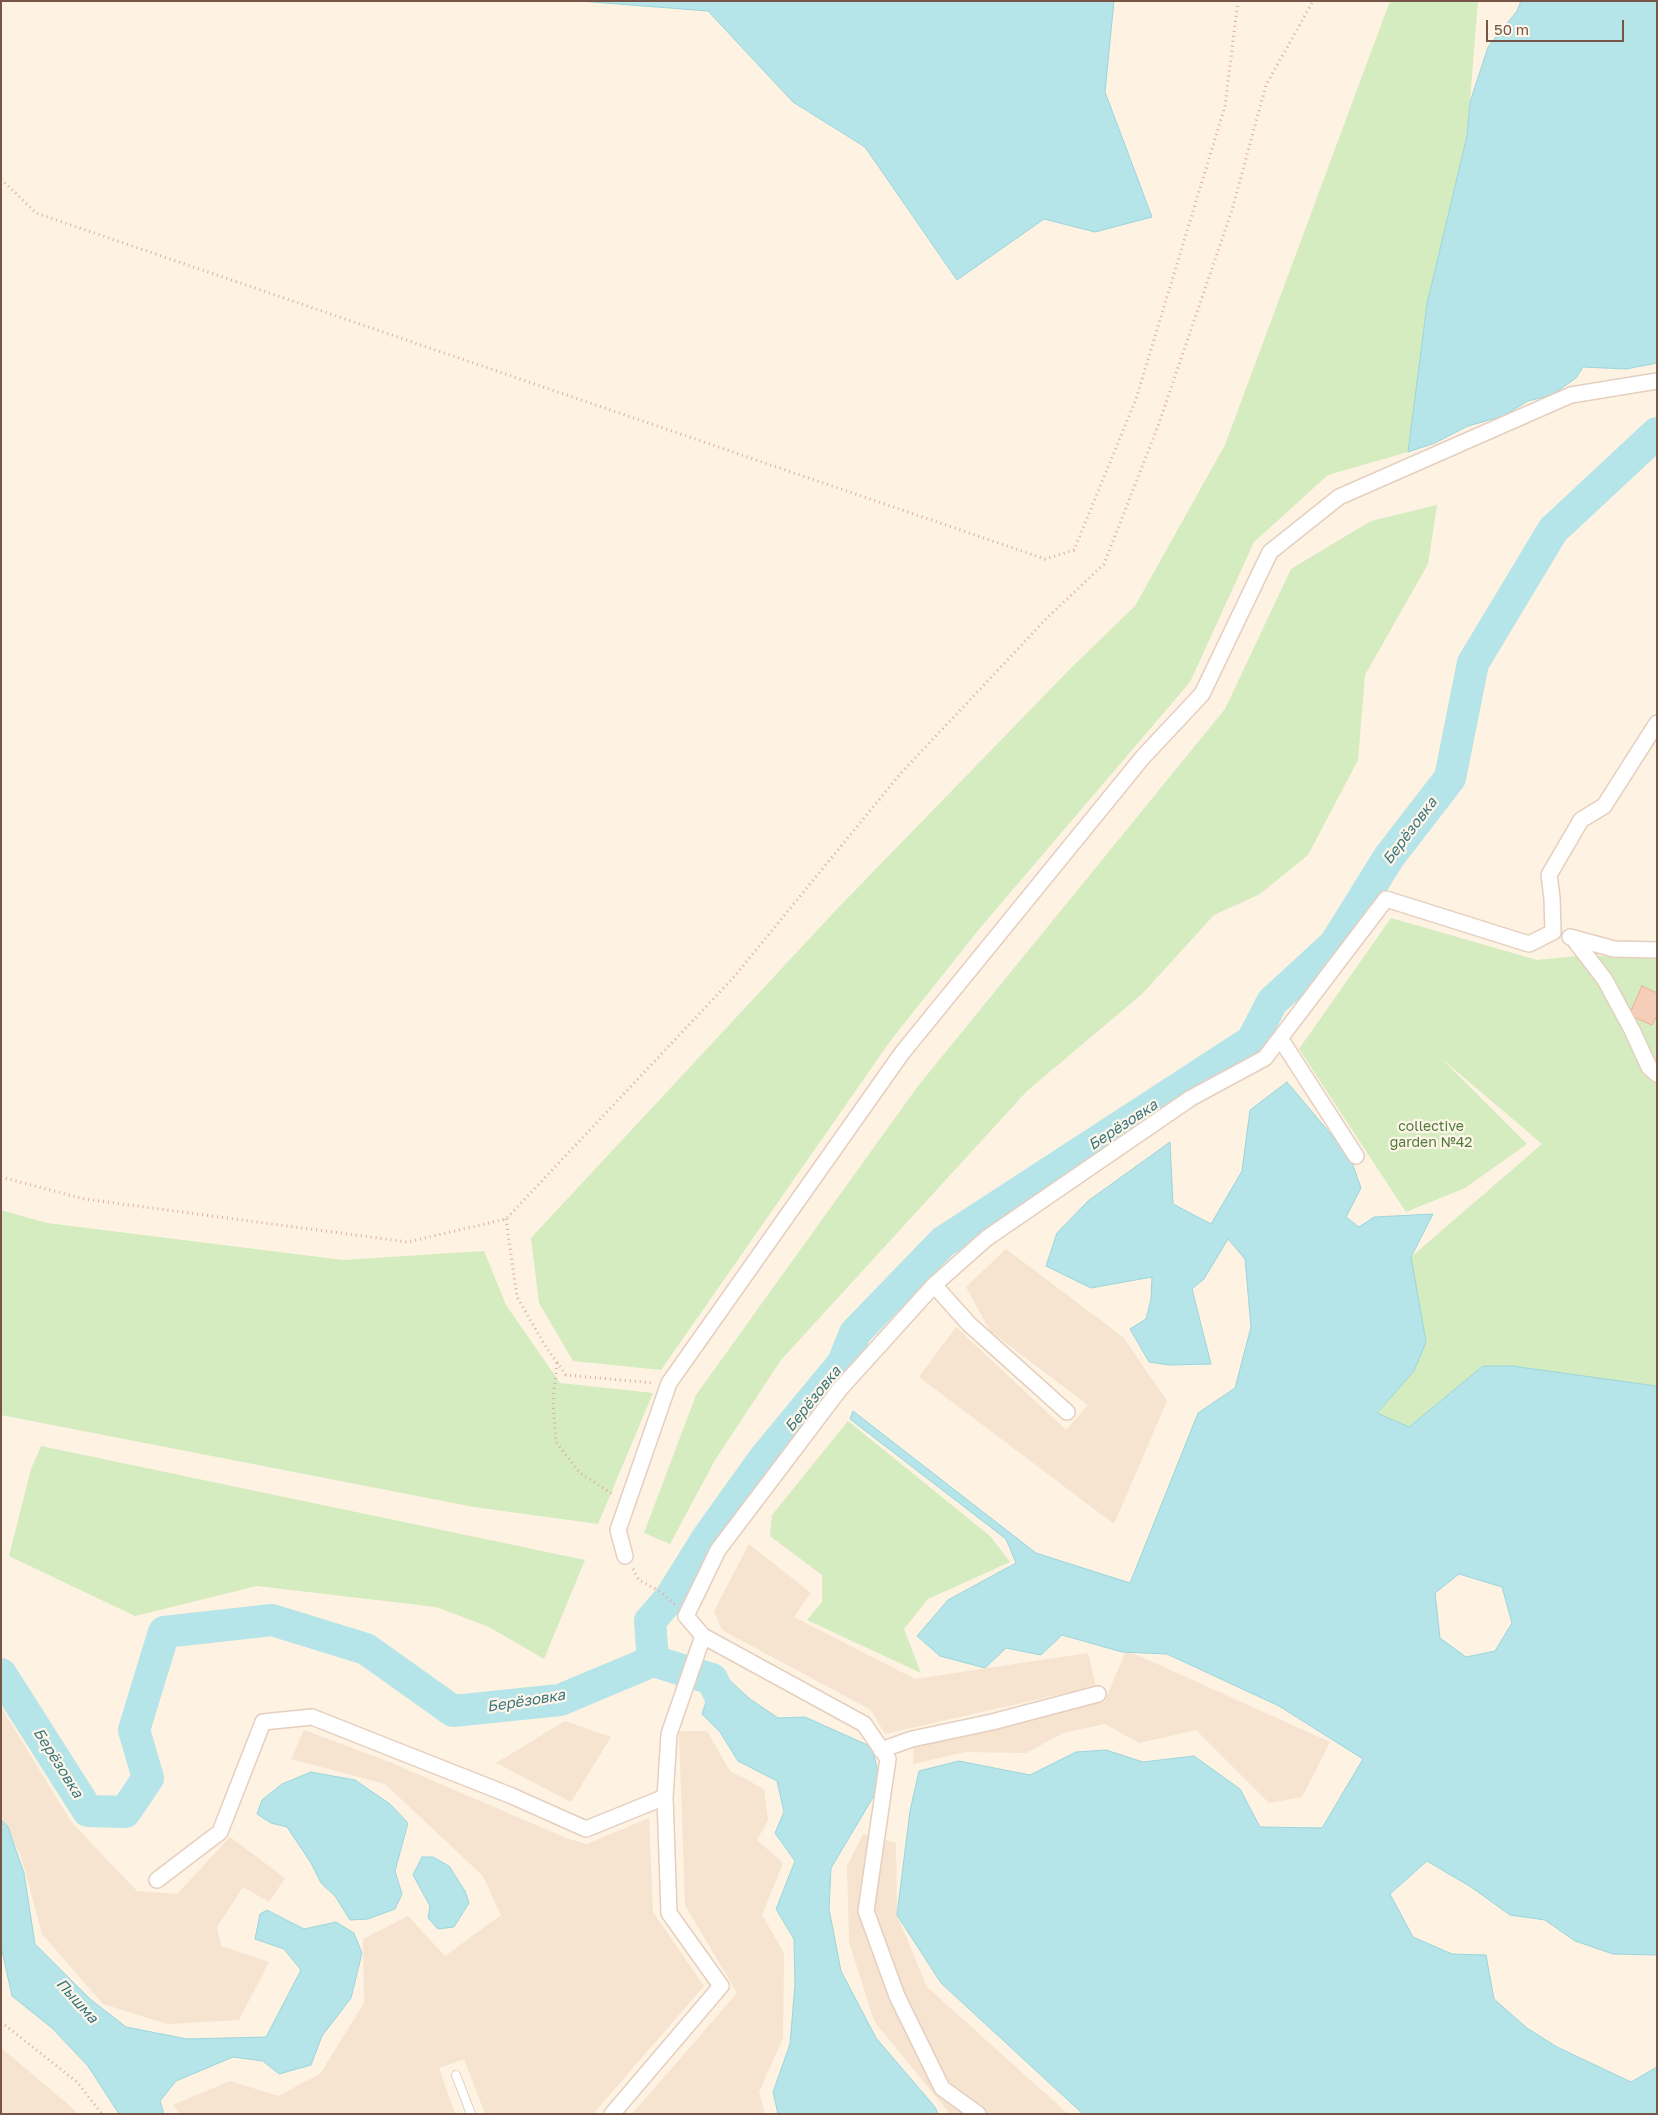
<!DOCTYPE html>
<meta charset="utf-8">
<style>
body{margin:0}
#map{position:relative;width:1658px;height:2115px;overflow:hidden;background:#fef2e2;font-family:"Golos Text",sans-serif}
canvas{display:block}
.frame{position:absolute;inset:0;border:2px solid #775546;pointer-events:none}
.scale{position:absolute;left:1486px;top:20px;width:138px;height:22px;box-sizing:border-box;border:2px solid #775546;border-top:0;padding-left:6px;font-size:15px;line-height:18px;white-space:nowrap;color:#775546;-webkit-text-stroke:4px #fff6ea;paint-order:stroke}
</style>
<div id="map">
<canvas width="1658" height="2115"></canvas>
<div class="frame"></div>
<div class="scale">50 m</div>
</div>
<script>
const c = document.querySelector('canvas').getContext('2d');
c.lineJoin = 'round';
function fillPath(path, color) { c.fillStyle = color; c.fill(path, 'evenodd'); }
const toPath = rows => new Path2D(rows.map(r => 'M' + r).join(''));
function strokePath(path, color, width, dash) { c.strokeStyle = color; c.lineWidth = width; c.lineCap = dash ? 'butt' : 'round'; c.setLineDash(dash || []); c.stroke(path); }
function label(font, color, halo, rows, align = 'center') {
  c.font = font + ' "Golos Text",sans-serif'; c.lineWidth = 4.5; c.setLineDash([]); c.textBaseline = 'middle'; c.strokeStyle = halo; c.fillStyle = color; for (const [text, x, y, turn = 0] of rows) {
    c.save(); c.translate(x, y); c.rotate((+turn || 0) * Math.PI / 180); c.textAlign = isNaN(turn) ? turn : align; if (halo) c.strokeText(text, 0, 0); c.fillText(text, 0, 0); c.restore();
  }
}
const residential = toPath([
 [1006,1249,1123,1337,1167,1401,1114,1524,919,1377,956,1327,1066,1430,1088,1405,990,1331,966,1287],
 [749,1544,811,1593,794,1617,915,1679,1088,1653,1096,1686,885,1734,871,1710,722,1630,714,1611],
 [1126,1650,1330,1742,1302,1797,1269,1803,1196,1730,1139,1743,1105,1724,1063,1733,1026,1753,965,1752,913,1764,914,1742,1007,1725,1105,1701],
 [1,1707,72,1823,137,1891,177,1894,230,1837,285,1878,269,1902,243,1887,217,1927,221,1946,269,1962,239,2020,167,2024,103,2004,42,1934,21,1856,1,1814],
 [565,1721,611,1737,571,1802,496,1763],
 [304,1730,392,1763,566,1838,587,1844,649,1818,653,1912,704,1986,593,2114,485,2114,464,2059,439,2068,455,2114,180,2114,173,2105,230,2081,278,2096,320,2074,364,2003,363,1939,408,1916,445,1956,501,1915,483,1876,385,1784,291,1759],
 [679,1731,707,1731,730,1771,764,1789,768,1820,757,1840,783,1863,762,1915,784,1953,783,2038,759,2092,765,2114,632,2114,737,1993,685,1905],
 [863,1834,896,1843,897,1915,927,1987,1068,2114,950,2114,874,2021,849,1942,847,1866],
 [1,2048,69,2105,78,2114,1,2114]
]);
const green = toPath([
 [1390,1,1478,1,1467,136,1427,304,1408,452,1328,475,1254,542,1190,682,980,928,891,1040,661,1370,573,1361,539,1303,531,1238,837,909,1070,669,1135,606,1225,445],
 [1437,505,1428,564,1365,675,1358,760,1308,855,1260,894,1214,915,1142,994,1027,1091,781,1360,715,1460,670,1544,644,1533,696,1395,918,1086,1225,709,1291,569,1371,521],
 [1391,918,1537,960,1586,955,1657,959,1656,1386,1512,1366,1483,1366,1409,1427,1377,1413,1414,1371,1426,1342,1411,1257,1542,1144,1441,1058,1527,1144,1465,1188,1406,1212,1299,1049],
 [1,1210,47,1223,343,1260,484,1251,506,1305,560,1383,653,1393,598,1524,474,1507,1,1415],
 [848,1421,990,1536,1010,1562,928,1599,904,1629,921,1673,807,1620,822,1602,822,1575,770,1536,772,1515],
 [41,1446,585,1560,544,1659,489,1627,436,1607,257,1586,135,1616,9,1556,31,1469]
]);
const water = toPath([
 [579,1,1114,1,1105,92,1152,217,1095,232,1044,219,957,280,865,147,793,102,708,11,579,1],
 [1521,1,1657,1,1657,363,1626,369,1583,367,1576,378,1552,395,1528,401,1503,416,1468,426,1435,443,1408,452,1427,304,1467,136,1470,102,1488,47,1517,11,1521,1],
 [1287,1082,1350,1157,1361,1188,1346,1217,1359,1227,1374,1217,1433,1214,1411,1257,1426,1342,1414,1371,1377,1413,1409,1427,1483,1366,1512,1366,1656,1386,1657,1385,1657,1955,1613,1954,1575,1941,1545,1920,1510,1915,1471,1887,1427,1861,1390,1894,1413,1937,1452,1954,1486,1955,1494,1999,1527,2028,1557,2047,1631,2082,1657,2067,1657,2114,1083,2114,941,1983,897,1915,910,1811,919,1771,959,1761,1030,1775,1076,1752,1106,1750,1143,1762,1194,1756,1240,1789,1260,1827,1322,1828,1363,1759,1279,1706,1167,1654,1122,1652,1062,1635,1041,1655,1006,1648,985,1668,940,1656,917,1636,948,1600,1016,1563,1006,1539,850,1419,853,1411,1036,1553,1130,1583,1198,1413,1235,1388,1251,1327,1245,1259,1228,1239,1204,1279,1192,1289,1211,1364,1169,1365,1149,1362,1130,1329,1146,1319,1151,1299,1152,1277,1091,1288,1046,1266,1057,1233,1088,1201,1170,1142,1173,1204,1211,1224,1242,1171,1250,1110,1287,1082],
 [1459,1574,1502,1587,1512,1623,1495,1651,1466,1657,1440,1638,1435,1593,1459,1574],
 [717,1669,750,1699,778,1718,805,1717,872,1747,881,1784,831,1868,829,1909,841,1971,876,2038,935,2107,938,2114,778,2114,773,2092,790,2044,795,1984,794,1939,776,1909,795,1861,775,1833,784,1812,777,1781,738,1761,720,1732,702,1714,717,1669],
 [311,1772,355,1780,390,1804,408,1823,395,1871,402,1894,395,1909,368,1919,350,1920,335,1896,321,1883,311,1863,287,1827,271,1823,257,1814,262,1800,282,1784,311,1772],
 [1,1819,8,1827,24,1873,35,1944,90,1999,126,2027,187,2039,266,2037,301,1970,284,1949,255,1939,260,1914,267,1910,304,1929,336,1922,354,1933,362,1953,351,1998,322,2036,311,2065,279,2074,263,2061,233,2057,176,2081,160,2101,164,2114,119,2114,88,2066,52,2028,12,1996,1,1946,1,1819],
 [422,1857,433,1857,449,1866,465,1891,469,1903,454,1927,438,1929,428,1918,430,1906,413,1875,422,1857]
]);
const river = toPath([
 [653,1661,712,1679,732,1721],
 [1,1674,88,1811,125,1812,148,1778,134,1730,164,1632,272,1620,366,1649,453,1711,560,1700,653,1661,650,1621,670,1598,708,1537,763,1460,843,1363,855,1333,943,1242,1252,1041,1272,1002,1335,944,1389,857,1450,778,1473,663,1553,530,1657,433]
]);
const building = toPath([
 [1642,986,1657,993,1657,1015,1652,1025,1629,1015,1642,986]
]);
const path = toPath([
 [1,179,36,213,1045,559,1074,550,1136,399,1225,106,1238,1],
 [1,1177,84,1199,408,1242,506,1219,733,978,901,773,1046,619,1104,564,1158,426,1232,210,1266,85,1313,1],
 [506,1219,517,1297,546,1347,566,1375,654,1383],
 [557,1363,553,1401,556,1442,580,1473,614,1495],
 [633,1569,639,1580,661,1592,675,1605],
 [1,2022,77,2082,102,2114]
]);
const lane = toPath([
 [456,2075,471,2114]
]);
const street = toPath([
 [1570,937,1614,949,1657,950],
 [1573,938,1605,980,1632,1030,1649,1067,1657,1074],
 [1280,1038,1356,1156],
 [934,1285,969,1324,1067,1412],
 [625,1556,618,1530,669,1383,902,1053,1143,757,1202,694,1270,552,1339,497,1571,395,1657,381],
 [881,1750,912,1739,992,1722,1098,1694],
 [157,1880,220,1832,263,1722,312,1717,512,1796,586,1829,665,1797],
 [612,2114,721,1986,669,1913,665,1797,669,1734,703,1636],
 [978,2114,942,2088,897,1996,866,1911,888,1759,864,1724,703,1636,686,1616,718,1550,840,1389,934,1285,987,1238,1191,1098,1265,1058,1386,899,1529,944,1553,932,1552,898,1549,875,1581,820,1604,806,1657,723]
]);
const parkNames = [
 ["collective",1431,1127],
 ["garden №42",1431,1143]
];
const waterNames = [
 ["Берёзовка",1410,831,-53],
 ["Берёзовка",1123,1125,-33],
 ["Берёзовка",813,1399,-51],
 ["Берёзовка",526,1701,-9],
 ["Берёзовка",58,1763,58],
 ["Пышма",77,2001,48]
];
fillPath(residential, '#f6e3d0');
fillPath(green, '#d4ecbf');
fillPath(water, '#b5e4e9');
strokePath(water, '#9bd5db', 1);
strokePath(river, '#b5e4e9', 32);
fillPath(building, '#f5cdb8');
strokePath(building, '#e9b297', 1);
strokePath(lane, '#e5cfbf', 10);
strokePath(street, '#e5cfbf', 18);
strokePath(path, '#dab09b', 3, [1, 4]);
strokePath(lane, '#fff', 8);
strokePath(street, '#fff', 15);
label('14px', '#50793b', '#fff6ea', parkNames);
label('italic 15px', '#39767e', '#fff6ea', waterNames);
</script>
